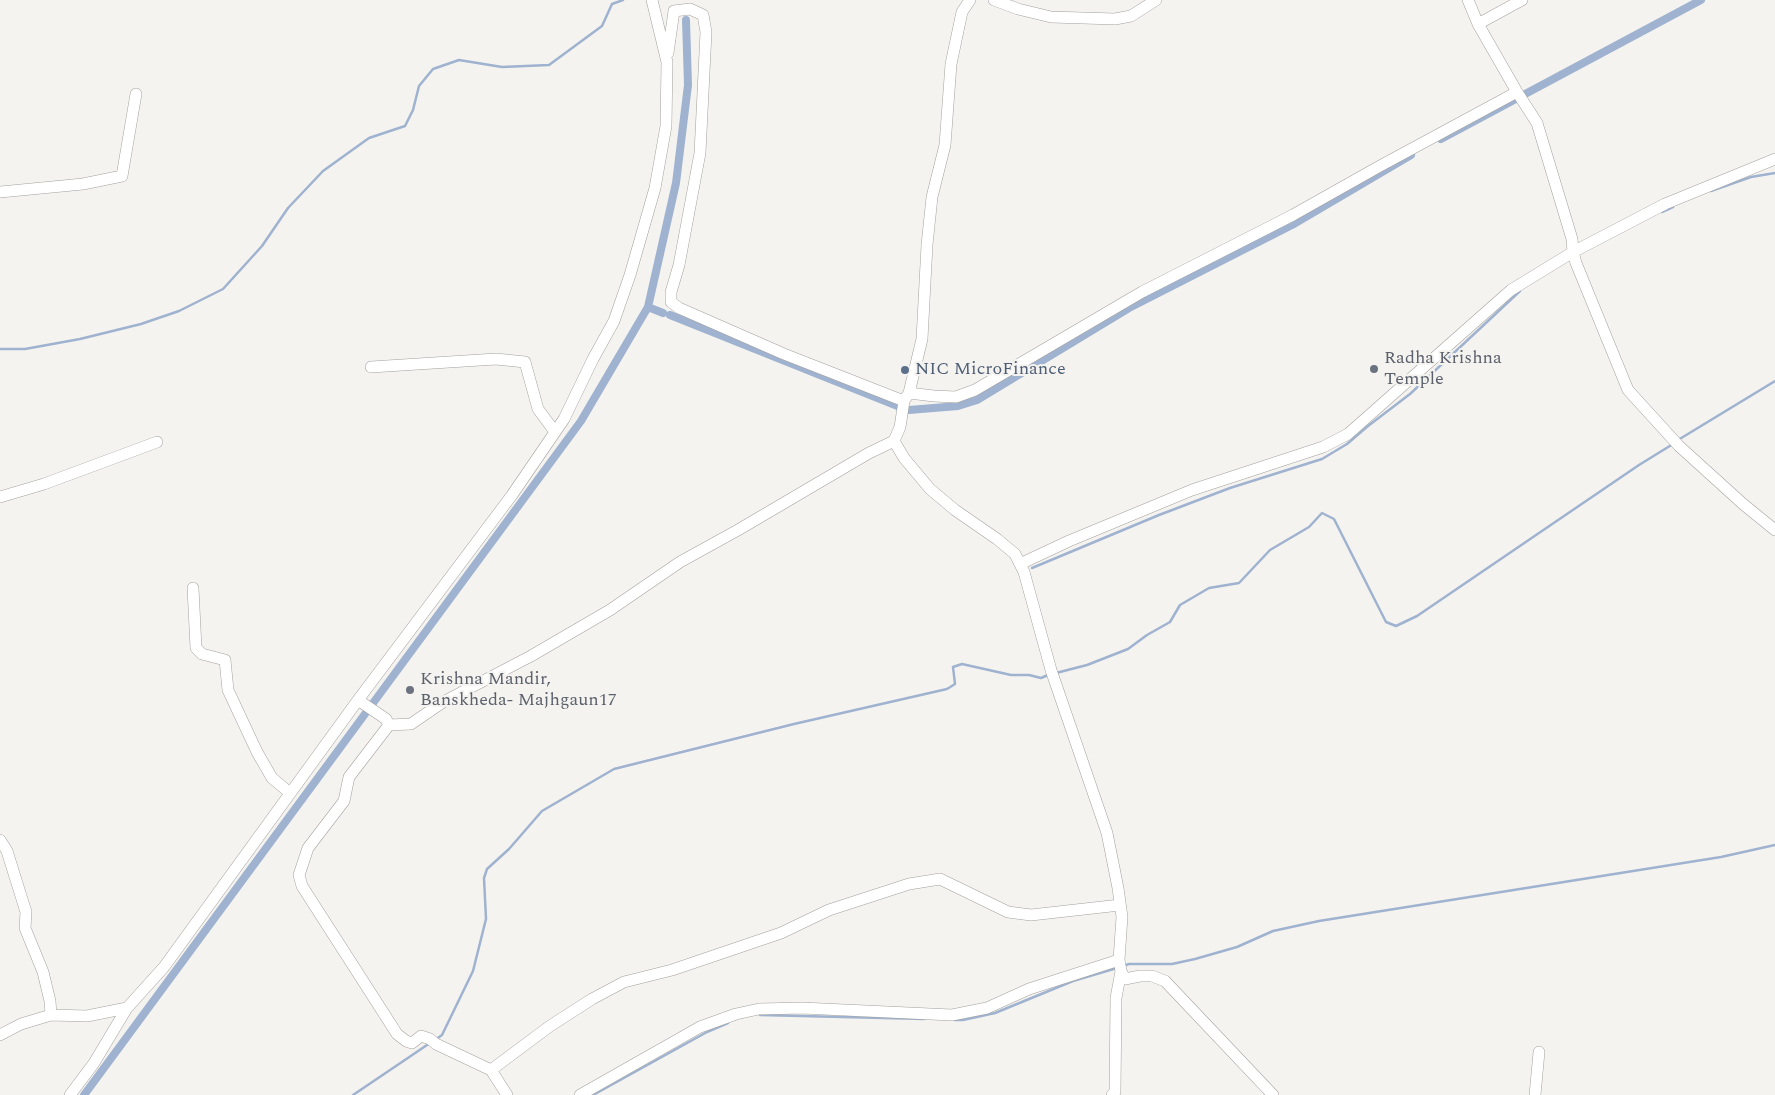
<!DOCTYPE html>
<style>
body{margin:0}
canvas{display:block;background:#f5f3ef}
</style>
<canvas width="1775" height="1095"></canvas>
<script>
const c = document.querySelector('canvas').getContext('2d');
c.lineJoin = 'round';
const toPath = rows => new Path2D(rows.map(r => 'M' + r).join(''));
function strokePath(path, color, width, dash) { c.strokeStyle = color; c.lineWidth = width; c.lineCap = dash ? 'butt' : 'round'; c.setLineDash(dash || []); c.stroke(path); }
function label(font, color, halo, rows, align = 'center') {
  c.font = font + ' Spectral,serif'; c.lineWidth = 4; c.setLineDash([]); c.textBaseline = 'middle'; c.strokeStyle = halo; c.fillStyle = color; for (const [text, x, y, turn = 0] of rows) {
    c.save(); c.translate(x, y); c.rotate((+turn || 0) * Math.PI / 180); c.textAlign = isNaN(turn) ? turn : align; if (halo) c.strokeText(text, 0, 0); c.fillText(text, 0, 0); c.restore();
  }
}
const stream = toPath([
 [1711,191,1751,177,1775,173],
 [1662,212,1673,207],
 [0,349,25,349,80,339,141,324,179,311,223,289,262,246,288,208,323,171,369,138,405,126,413,110,419,86,433,69,459,60,502,67,549,65,602,26,612,4,623,0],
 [1678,440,1775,381],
 [1032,568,1159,515,1230,488,1322,459,1347,444,1368,426,1410,394,1520,291],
 [1056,673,1087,665,1128,649,1147,635,1170,622,1180,605,1209,588,1239,583,1270,550,1309,527,1322,513,1334,519,1386,622,1396,626,1417,616,1639,465,1673,444],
 [1123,966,1129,964,1172,964,1195,959,1237,947,1273,931,1319,921,1721,857,1775,845],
 [760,1015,924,1019],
 [954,1020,963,1020,995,1013,1073,981,1117,968],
 [435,1040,442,1035,473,971,486,919,484,878,487,869,509,849,542,811,614,769,794,724,947,689,955,684,953,667,962,664,1011,675,1029,675,1041,678,1048,675],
 [353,1095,430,1043],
 [593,1095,707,1032,728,1023]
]);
const canal = toPath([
 [1441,139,1701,0],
 [648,307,663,313],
 [670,315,900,407],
 [909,410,958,406,977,400,1129,308,1292,225,1411,155],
 [84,1095,581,421,648,307,676,183,688,85,686,20]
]);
const minor = toPath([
 [994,0,1018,9,1051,17,1115,19,1131,16,1156,0],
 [1468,0,1478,24,1517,92,1537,123,1572,239,1573,252,1576,263,1628,390,1679,446,1743,504,1775,530],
 [1478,24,1522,0],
 [668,53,674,11,690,9,703,15,706,32,700,153,679,265,671,292,671,302,679,308,784,354,904,401],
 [0,192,83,184,122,176,136,94],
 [371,367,496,359,525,362,538,409,555,432],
 [909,393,922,339,927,245,932,197,945,145,951,64,962,12,970,0],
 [0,497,44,484,157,442],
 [1020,564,1069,541,1192,490,1323,447,1348,434,1511,290,1573,252,1665,204,1775,159],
 [193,588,196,648,202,654,225,660,228,690,257,752,272,778,290,793],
 [358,700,386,719,389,725,411,724,443,702,531,656,610,610,680,562,738,530,869,453,894,441],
 [389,725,349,777,344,801,308,848,299,875,302,886,397,1034,406,1041,412,1043,421,1036,430,1039,436,1044,491,1070,507,1095],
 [0,840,7,851,26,912,25,928,43,972,50,1001,51,1015],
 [0,1035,21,1024,51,1015,87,1016,127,1008],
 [491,1070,550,1026,592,999,624,982,672,970,781,933,829,910,909,884,940,879,1008,912,1031,915,1120,905],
 [70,1095,94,1063,127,1008,164,967,358,700,512,495,564,419,593,359,614,321,630,275,655,188,666,126,667,62,652,0],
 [580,1095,700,1027,736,1014,759,1009,802,1008,952,1015,987,1008,1029,989,1119,960],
 [1112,1095,1115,1092,1116,998,1121,971],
 [1273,1095,1165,981,1152,976,1140,976,1125,979,1121,971,1119,960,1122,917,1118,888,1107,833,1051,670,1024,572,1015,554,997,539,955,510,930,489,904,458,894,441,900,427,904,401,909,393,934,396,956,397,975,390,1142,292,1293,215,1380,166,1517,92],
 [1535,1095,1539,1052]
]);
const markers = [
 [1374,369,5,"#6b7280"],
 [905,370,5,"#5c6f8a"],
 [410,690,5,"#6b7280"]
];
const worshipNames = [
 ["Radha Krishna",1384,359],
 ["Temple",1384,380],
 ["Krishna Mandir,",420,680],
 ["Banskheda- Majhgaun17",420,701]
];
const serviceNames = [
 ["NIC MicroFinance",915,370]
];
strokePath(stream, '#9fb3d0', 2.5);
strokePath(canal, '#9fb3d0', 8);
strokePath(minor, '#a3a19e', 12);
strokePath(minor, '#fff', 11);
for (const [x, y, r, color] of markers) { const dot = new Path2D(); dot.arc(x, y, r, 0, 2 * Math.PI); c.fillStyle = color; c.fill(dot); strokePath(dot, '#f5f3ef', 2); }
label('18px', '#5b616d', '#f5f3ef', worshipNames, 'left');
label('18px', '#4e5e75', '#f5f3ef', serviceNames, 'left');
</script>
